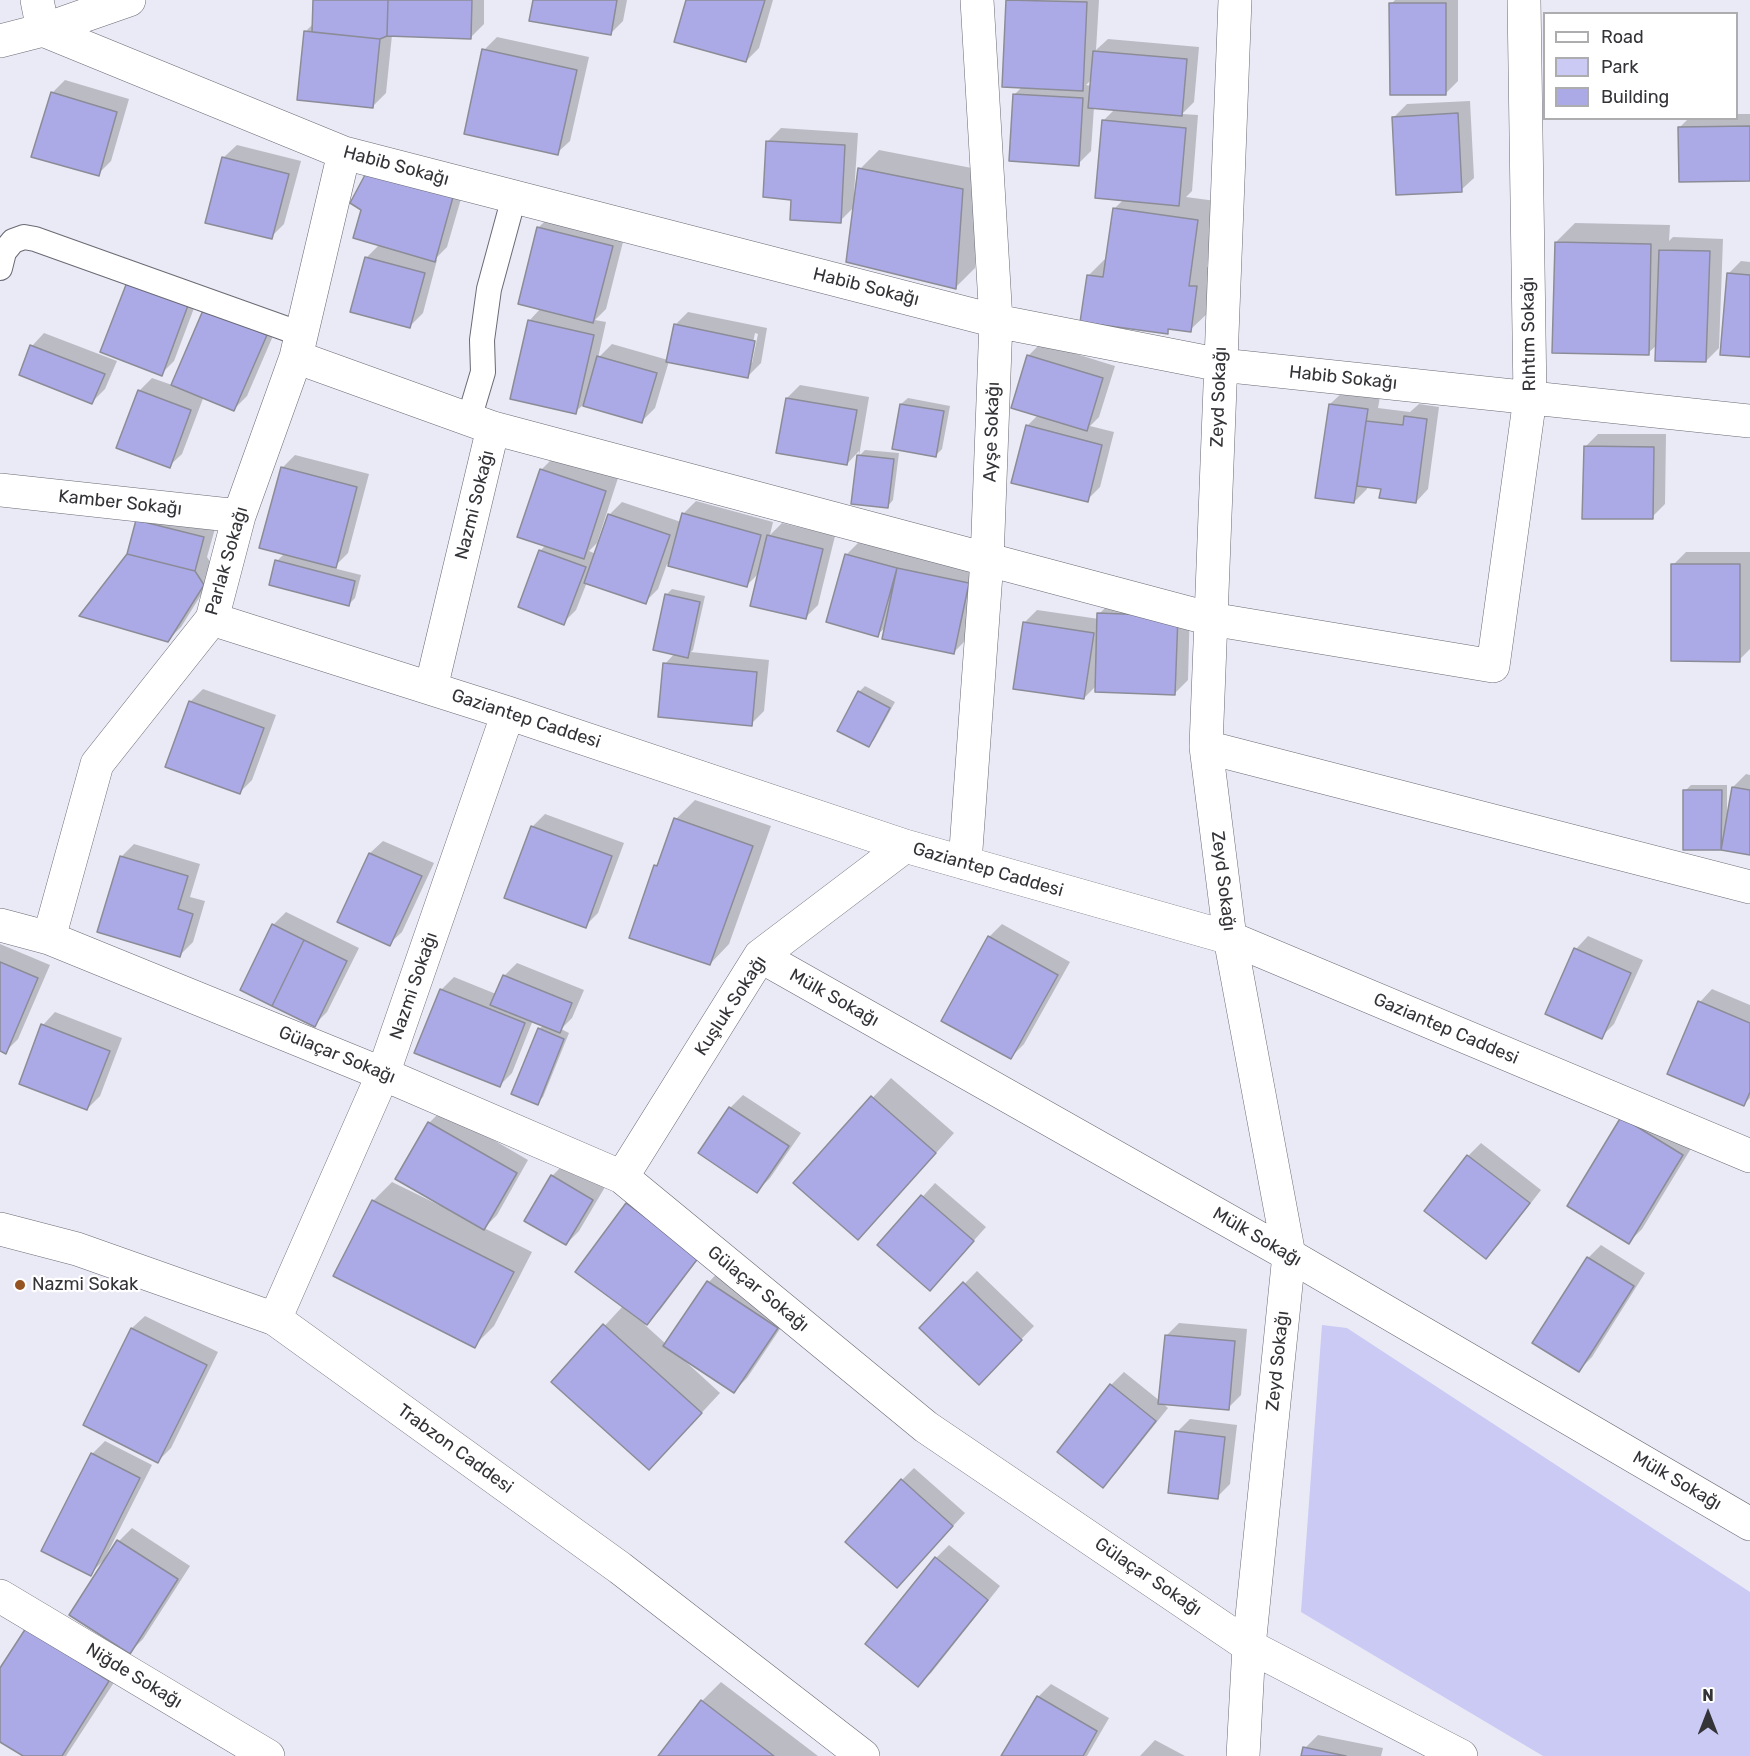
<!DOCTYPE html>
<meta charset="utf-8">
<style>
body{margin:0}
#map{position:relative;width:1750px;height:1756px;overflow:hidden;background:#eaeaf6;font-family:Rubik,sans-serif}
canvas{display:block}
.legend{position:absolute;left:1543px;top:12px;width:195px;height:108px;box-sizing:border-box;background:#fff;border:2px solid #adadaf;margin:0;padding:8px 10px;list-style:none;font-size:18px;color:#333338}
.legend li{display:flex;align-items:center;gap:12px;height:30px}
.legend b{width:30px;border:2px solid #adadaf}
.north{position:absolute;left:1678px;top:1684px;width:60px;height:60px;-webkit-text-stroke:4px #fff;paint-order:stroke;rotate:0deg;font-size:16px;font-weight:700;line-height:24px;text-align:center;color:#333338}
.north::after{content:'';display:block;margin:auto;width:21px;height:27px;background:#333338;clip-path:polygon(50% 0,100% 100%,50% 72%,0 100%)}
</style>
<div id="map">
<canvas width="1750" height="1756"></canvas>
<ul class="legend">
<li><b style="height:8px;background:#fff"></b>Road</li>
<li><b style="height:16px;background:#cacaf5"></b>Park</li>
<li><b style="height:16px;background:#abaae7"></b>Building</li>
</ul>
<div class="north">N</div>
</div>
<script>
const c = document.querySelector('canvas').getContext('2d');
c.lineJoin = 'round';
function fillPath(path, color) { c.fillStyle = color; c.fill(path, 'evenodd'); }
const toPath = rows => new Path2D(rows.map(r => 'M' + r).join(''));
function strokePath(path, color, width, dash) { c.strokeStyle = color; c.lineWidth = width; c.lineCap = dash ? 'butt' : 'round'; c.setLineDash(dash || []); c.stroke(path); }
function label(font, color, halo, rows, align = 'center') {
  c.font = font + ' Rubik,sans-serif'; c.lineWidth = 4.5; c.setLineDash([]); c.textBaseline = 'middle'; c.strokeStyle = halo; c.fillStyle = color; for (const [text, x, y, turn = 0] of rows) {
    c.save(); c.translate(x, y); c.rotate((+turn || 0) * Math.PI / 180); c.textAlign = isNaN(turn) ? turn : align; if (halo) c.strokeText(text, 0, 0); c.fillText(text, 0, 0); c.restore();
  }
}
const green = toPath([
 [1322,1325,1347,1328,1750,1592,1750,1756,1543,1756,1301,1612]
]);
const shadow = toPath([
 [314,0,484,0,484,24,471,37,392,35,386,93,373,106,305,32,314,23],
 [534,0,627,0,623,21,610,34],
 [688,0,773,0,759,48,746,61],
 [1007,0,1099,0,1096,50,1108,39,1199,47,1194,102,1182,114,1198,115,1192,191,1186,197,1216,201,1207,267,1216,267,1210,311,1190,330,1172,328,1167,332,1088,276,1108,256,1114,209,1124,199,1103,121,1115,109,1094,107,1091,151,1078,164,1015,94,1023,86,1003,85],
 [1092,79,1091,86,1086,85],
 [1395,0,1458,0,1458,81,1445,94,1391,4],
 [497,37,589,57,570,141,557,153,484,50],
 [65,80,129,99,111,161,98,174,52,93],
 [1470,101,1474,178,1461,190,1394,117,1407,104],
 [1736,114,1750,114,1750,180,1680,127,1689,118,1736,118],
 [781,128,858,133,854,194,856,194,860,169,879,150,982,170,975,268,956,287,855,206,840,221,793,198,768,141],
 [237,145,301,161,284,224,271,237,224,157],
 [465,185,447,247,435,259,437,260,423,313,410,326,366,258,380,244],
 [551,215,625,234,606,309,595,320,606,322,598,358,612,344,668,360,675,325,688,312,767,328,761,363,748,376,669,361,655,408,642,421,583,405,575,412,529,321,541,308,538,228],
 [755,333,758,334,752,363,749,363],
 [1575,223,1670,225,1669,241,1673,237,1723,239,1719,348,1706,361,1657,345,1648,353,1556,242],
 [1741,261,1750,262,1750,356,1728,274],
 [202,287,174,361,161,374,102,351],
 [279,322,247,396,234,409,204,396,182,454,169,466,139,391,152,378,172,385],
 [44,333,117,361,105,389,92,402,21,374,32,346],
 [1041,343,1115,366,1099,417,1090,426,1114,432,1100,487,1087,500,1027,426,1038,415,1028,356],
 [800,385,869,397,859,456,865,450,899,453,893,500,887,507,853,503,859,451,847,464,787,398],
 [1343,392,1380,397,1378,408,1410,412,1419,404,1439,407,1428,489,1416,502,1382,488,1367,486,1367,489,1354,502,1330,404],
 [908,398,950,406,942,449,936,455,901,404],
 [1598,434,1666,434,1665,504,1652,517,1585,447],
 [295,455,369,474,348,553,333,568,361,575,355,598,349,604,277,561,285,553,282,468],
 [554,457,618,478,597,543,589,551,596,554,609,515,622,502,681,522,683,514,696,501,773,522,770,535,782,523,835,536,818,605,805,618,760,572,747,585,667,564,658,589,645,602,587,582,576,610,563,623,520,606,541,550,546,545,541,470],
 [137,520,216,525,207,557,216,571,181,627,168,640,128,555],
 [859,542,981,571,967,639,954,652,886,627,877,635,846,555],
 [1686,552,1750,552,1750,649,1739,660,1673,565],
 [672,589,705,596,693,650,691,652,769,660,764,711,751,724,665,664,675,653,666,595],
 [1112,601,1190,603,1188,680,1175,693,1097,685,1084,698,1024,623,1037,610,1099,619,1099,614],
 [865,686,895,702,874,740,868,746,859,692],
 [203,689,276,715,252,780,239,793,190,702],
 [1746,774,1750,775,1750,853,1719,848,1685,791,1691,785,1727,785,1727,815,1729,815,1733,787],
 [695,800,771,826,729,944,710,964,655,866,661,860,676,819],
 [545,814,624,843,598,913,585,926,532,827],
 [383,841,434,863,402,932,389,944,370,853],
 [134,844,200,864,190,897,205,901,193,942,180,955,121,857],
 [286,912,359,948,327,1012,314,1025,273,925],
 [1002,924,1070,962,1024,1044,1011,1057,989,937],
 [1588,936,1643,960,1614,1024,1601,1037,1547,1013,1576,949],
 [0,944,50,965,18,1039,5,1052,0,1050],
 [517,963,584,990,572,1018,561,1029,569,1033,543,1097,537,1103,539,1029,544,1025,533,1020,512,1073,499,1086,441,990,454,977,496,994,504,976],
 [1712,989,1750,1005,1750,1098,1744,1104,1700,1002],
 [55,1012,122,1038,100,1096,87,1109,43,1025],
 [891,1078,954,1133,877,1219,795,1182],
 [743,1095,801,1133,770,1178,757,1191,700,1153,730,1108],
 [442,1110,528,1160,497,1215,484,1228,532,1252,494,1326,474,1346,373,1201,392,1182,439,1205,429,1123],
 [1623,1118,1695,1142,1642,1229,1629,1242],
 [1481,1143,1541,1190,1499,1244,1486,1257,1426,1211,1468,1156],
 [565,1163,605,1187,579,1231,566,1244,552,1176],
 [935,1183,986,1227,942,1276,879,1245],
 [640,1191,710,1243,660,1310,645,1325,666,1344,709,1282,721,1269,790,1314,747,1378,734,1391,686,1359,685,1361,720,1393,668,1449,553,1382,623,1306,627,1204],
 [1601,1245,1645,1273,1592,1357,1579,1370,1588,1258],
 [977,1271,1034,1326,979,1383,921,1328],
 [145,1316,218,1352,171,1448,158,1461,85,1424,132,1328],
 [1179,1323,1247,1329,1241,1395,1228,1408,1161,1402,1168,1408,1116,1473,1103,1486,1111,1385,1124,1372,1160,1401,1166,1336],
 [1190,1419,1237,1425,1230,1484,1217,1497,1177,1432],
 [105,1441,152,1465,105,1558,107,1559,119,1541,132,1528,190,1566,143,1639,130,1652,104,1560,90,1574,92,1454],
 [914,1468,965,1513,909,1574,902,1480],
 [949,1545,1000,1586,931,1673,918,1685,936,1558],
 [128,1661,66,1756,26,1756,0,1740,0,1670],
 [721,1682,818,1756,660,1756,702,1701],
 [1051,1684,1109,1718,1087,1756,1003,1756,1038,1697],
 [1318,1735,1383,1748,1381,1756,1303,1756,1305,1748],
 [1155,1740,1185,1756,1140,1756]
]);
const building = toPath([
 [313,0,388,0,387,36,380,39,312,32,313,0],
 [388,0,472,0,471,39,387,36,388,0],
 [533,0,617,0,611,35,529,21,533,0],
 [686,0,765,0,746,62,674,42,686,0],
 [1006,0,1087,2,1083,91,1002,87,1006,0],
 [1389,3,1446,3,1446,95,1390,95,1389,3],
 [304,31,380,39,373,108,297,100,304,31],
 [482,49,577,70,558,155,464,134,482,49],
 [1093,51,1187,59,1182,116,1088,108,1093,51],
 [51,92,117,112,99,176,31,157,51,92],
 [1013,94,1083,98,1079,166,1009,161,1013,94],
 [1458,113,1462,192,1396,195,1392,117,1458,113],
 [1102,120,1186,128,1179,206,1095,198,1102,120],
 [1750,126,1750,181,1679,182,1678,127,1750,126],
 [766,141,845,145,841,223,790,220,791,200,763,197,766,141],
 [222,157,289,174,272,239,205,223,222,157],
 [858,168,963,189,956,289,846,262,858,168],
 [366,173,453,197,435,262,353,238,361,210,350,203,366,173],
 [1113,208,1198,220,1189,286,1197,286,1191,332,1168,329,1168,334,1080,322,1087,275,1103,277,1113,208],
 [537,227,613,246,593,323,518,304,537,227],
 [1555,242,1651,244,1649,355,1552,353,1555,242],
 [1659,250,1710,251,1706,362,1655,361,1659,250],
 [365,257,425,273,410,328,350,312,365,257],
 [1727,273,1750,275,1750,357,1720,355,1727,273],
 [129,277,190,300,162,376,100,352,129,277],
 [204,308,267,335,234,411,171,385,204,308],
 [528,320,594,335,576,414,510,399,528,320],
 [674,324,755,341,748,378,666,362,674,324],
 [30,345,105,374,92,404,19,375,30,345],
 [1027,355,1103,378,1087,431,1011,408,1027,355],
 [597,356,657,373,642,423,583,406,597,356],
 [138,390,191,410,170,468,116,448,138,390],
 [786,398,857,410,847,465,776,453,786,398],
 [900,404,944,411,936,457,892,449,900,404],
 [1329,404,1368,409,1354,503,1315,498,1329,404],
 [1404,416,1427,419,1416,503,1379,498,1381,489,1357,486,1366,421,1403,425,1404,416],
 [1026,425,1102,445,1088,502,1011,483,1026,425],
 [1584,446,1654,447,1653,519,1582,519,1584,446],
 [857,455,894,459,888,508,851,504,857,455],
 [281,467,357,487,336,568,259,548,281,467],
 [540,469,606,491,584,559,517,537,540,469],
 [682,513,761,535,747,587,668,566,682,513],
 [608,514,670,535,646,604,584,583,608,514],
 [136,520,204,537,195,571,127,554,136,520],
 [767,535,823,549,806,619,750,606,767,535],
 [539,550,586,567,564,625,518,607,539,550],
 [127,554,195,571,204,585,168,642,79,616,127,554],
 [845,554,897,568,878,637,826,622,845,554],
 [275,560,355,581,349,606,269,585,275,560],
 [1671,564,1740,564,1740,662,1671,661,1671,564],
 [897,568,969,583,954,654,882,639,897,568],
 [665,594,700,602,688,658,653,650,665,594],
 [1097,613,1178,616,1175,695,1095,692,1097,613],
 [1023,622,1094,633,1084,699,1013,689,1023,622],
 [663,663,757,672,752,726,658,717,663,663],
 [858,691,890,708,869,747,837,731,858,691],
 [189,701,264,728,240,794,165,767,189,701],
 [1732,787,1750,790,1750,855,1721,850,1732,787],
 [1683,790,1722,790,1721,850,1683,850,1683,790],
 [674,818,753,846,710,965,629,938,654,865,657,866,674,818],
 [531,826,612,856,586,928,504,898,531,826],
 [369,853,422,876,390,946,337,922,369,853],
 [120,856,188,876,178,909,193,914,180,957,97,932,120,856],
 [272,924,304,940,272,1006,240,990,272,924],
 [988,936,1058,975,1011,1059,941,1021,988,936],
 [304,940,347,961,315,1027,272,1006,304,940],
 [1574,948,1631,973,1602,1039,1545,1014,1574,948],
 [0,962,38,978,6,1054,0,1051,0,962],
 [503,975,572,1003,560,1033,490,1005,503,975],
 [440,989,525,1023,500,1087,414,1053,440,989],
 [1698,1001,1750,1023,1750,1092,1744,1106,1667,1074,1698,1001],
 [41,1024,110,1051,87,1110,19,1084,41,1024],
 [538,1028,564,1039,538,1105,511,1094,538,1028],
 [871,1096,936,1153,858,1240,793,1183,871,1096],
 [729,1107,789,1146,757,1193,698,1153,729,1107],
 [1621,1117,1683,1155,1629,1244,1567,1206,1621,1117],
 [428,1122,517,1173,484,1230,395,1179,428,1122],
 [1467,1155,1530,1203,1486,1259,1424,1211,1467,1155],
 [551,1175,593,1200,566,1245,524,1221,551,1175],
 [921,1195,974,1241,930,1291,877,1245,921,1195],
 [372,1200,514,1272,475,1348,333,1276,372,1200],
 [626,1203,699,1257,647,1325,575,1272,626,1203],
 [1587,1257,1634,1286,1579,1372,1532,1343,1587,1257],
 [707,1281,778,1328,734,1393,663,1346,707,1281],
 [963,1282,1022,1340,979,1385,919,1328,963,1282],
 [603,1324,702,1413,649,1470,551,1382,603,1324],
 [131,1328,207,1365,158,1463,83,1425,131,1328],
 [1165,1335,1235,1341,1229,1410,1158,1404,1165,1335],
 [1110,1384,1156,1421,1103,1488,1057,1452,1110,1384],
 [1175,1431,1225,1437,1218,1499,1168,1493,1175,1431],
 [91,1453,140,1478,91,1576,41,1551,91,1453],
 [901,1479,953,1526,897,1588,845,1542,901,1479],
 [117,1540,178,1579,130,1654,69,1615,117,1540],
 [935,1557,988,1600,918,1687,865,1644,935,1557],
 [26,1628,109,1681,62,1756,23,1756,0,1742,0,1668,26,1628],
 [1037,1696,1097,1731,1083,1756,1001,1756,1037,1696],
 [701,1700,774,1756,658,1756,701,1700],
 [1303,1747,1346,1756,1301,1756,1303,1747]
]);
const service = toPath([
 [0,268,4,252,13,241,24,237,35,239,301,334],
 [469,419,483,372,482,340,489,289,514,197]
]);
const minor = toPath([
 [37,0,43,30,344,153,996,321,1221,365,1750,421],
 [1235,0,1206,747,1230,938,1289,1255,1249,1646,1243,1756],
 [296,357,493,428,1211,619,1493,666,1530,398,1524,0],
 [0,490,239,516],
 [212,619,508,713,905,846,1230,938,1750,1156],
 [431,688,493,428],
 [1206,747,1750,887],
 [965,863,987,560,996,321,977,0],
 [0,925,49,938,383,1074,622,1177,926,1427,1249,1646,1461,1756],
 [49,938,97,764,212,619,239,516,296,357,344,153],
 [760,956,1289,1255,1750,1524],
 [622,1177,760,956,905,846],
 [275,1319,383,1074,508,713],
 [0,1596,268,1756]
]);
const tertiary = toPath([
 [0,41,43,30,129,0]
]);
const secondary = toPath([
 [0,1229,77,1249,275,1319,620,1568,863,1756]
]);
const markers = [
 [20,1285,6,"#955322"]
];
const streetNames = [
 ["Habib Sokağı",396,166,15],
 ["Habib Sokağı",866,287,14],
 ["Rıhtım Sokağı",1529,334,-91],
 ["Habib Sokağı",1343,378,6],
 ["Zeyd Sokağı",1219,397,-88],
 ["Ayşe Sokağı",992,432,-88],
 ["Kamber Sokağı",120,503,6],
 ["Nazmi Sokağı",475,505,-76],
 ["Parlak Sokağı",227,561,-74],
 ["Gaziantep Caddesi",526,719,18],
 ["Gaziantep Caddesi",988,870,16],
 ["Zeyd Sokağı",1223,881,83],
 ["Nazmi Sokağı",414,986,-71],
 ["Mülk Sokağı",834,998,29],
 ["Kuşluk Sokağı",731,1006,-57],
 ["Gaziantep Caddesi",1446,1029,23],
 ["Gülaçar Sokağı",337,1055,22],
 ["Mülk Sokağı",1257,1237,30],
 ["Gülaçar Sokağı",758,1289,39],
 ["Zeyd Sokağı",1278,1361,-84],
 ["Trabzon Caddesi",455,1449,36],
 ["Mülk Sokağı",1677,1481,30],
 ["Gülaçar Sokağı",1148,1577,34],
 ["Niğde Sokağı",134,1676,31]
];
const poiNames = [
 ["Nazmi Sokak",32,1285]
];
fillPath(green, '#cacaf5');
fillPath(shadow, '#0003');
fillPath(building, '#abaae7');
strokePath(building, '#8c8c98', 1.5);
strokePath(service, '#696a74', 26);
strokePath(minor, '#696a74', 34);
strokePath(tertiary, '#696a74', 34);
strokePath(secondary, '#696a74', 34);
strokePath(service, '#fff', 24);
strokePath(minor, '#fff', 33);
strokePath(tertiary, '#fff', 33);
strokePath(secondary, '#fff', 33);
for (const [x, y, r, color] of markers) { const dot = new Path2D(); dot.arc(x, y, r, 0, 2 * Math.PI); c.fillStyle = color; c.fill(dot); strokePath(dot, '#fff', 2); }
label('18px', '#333338', '#fff', streetNames);
label('18px', '#333338', '#fff', poiNames, 'left');
</script>
